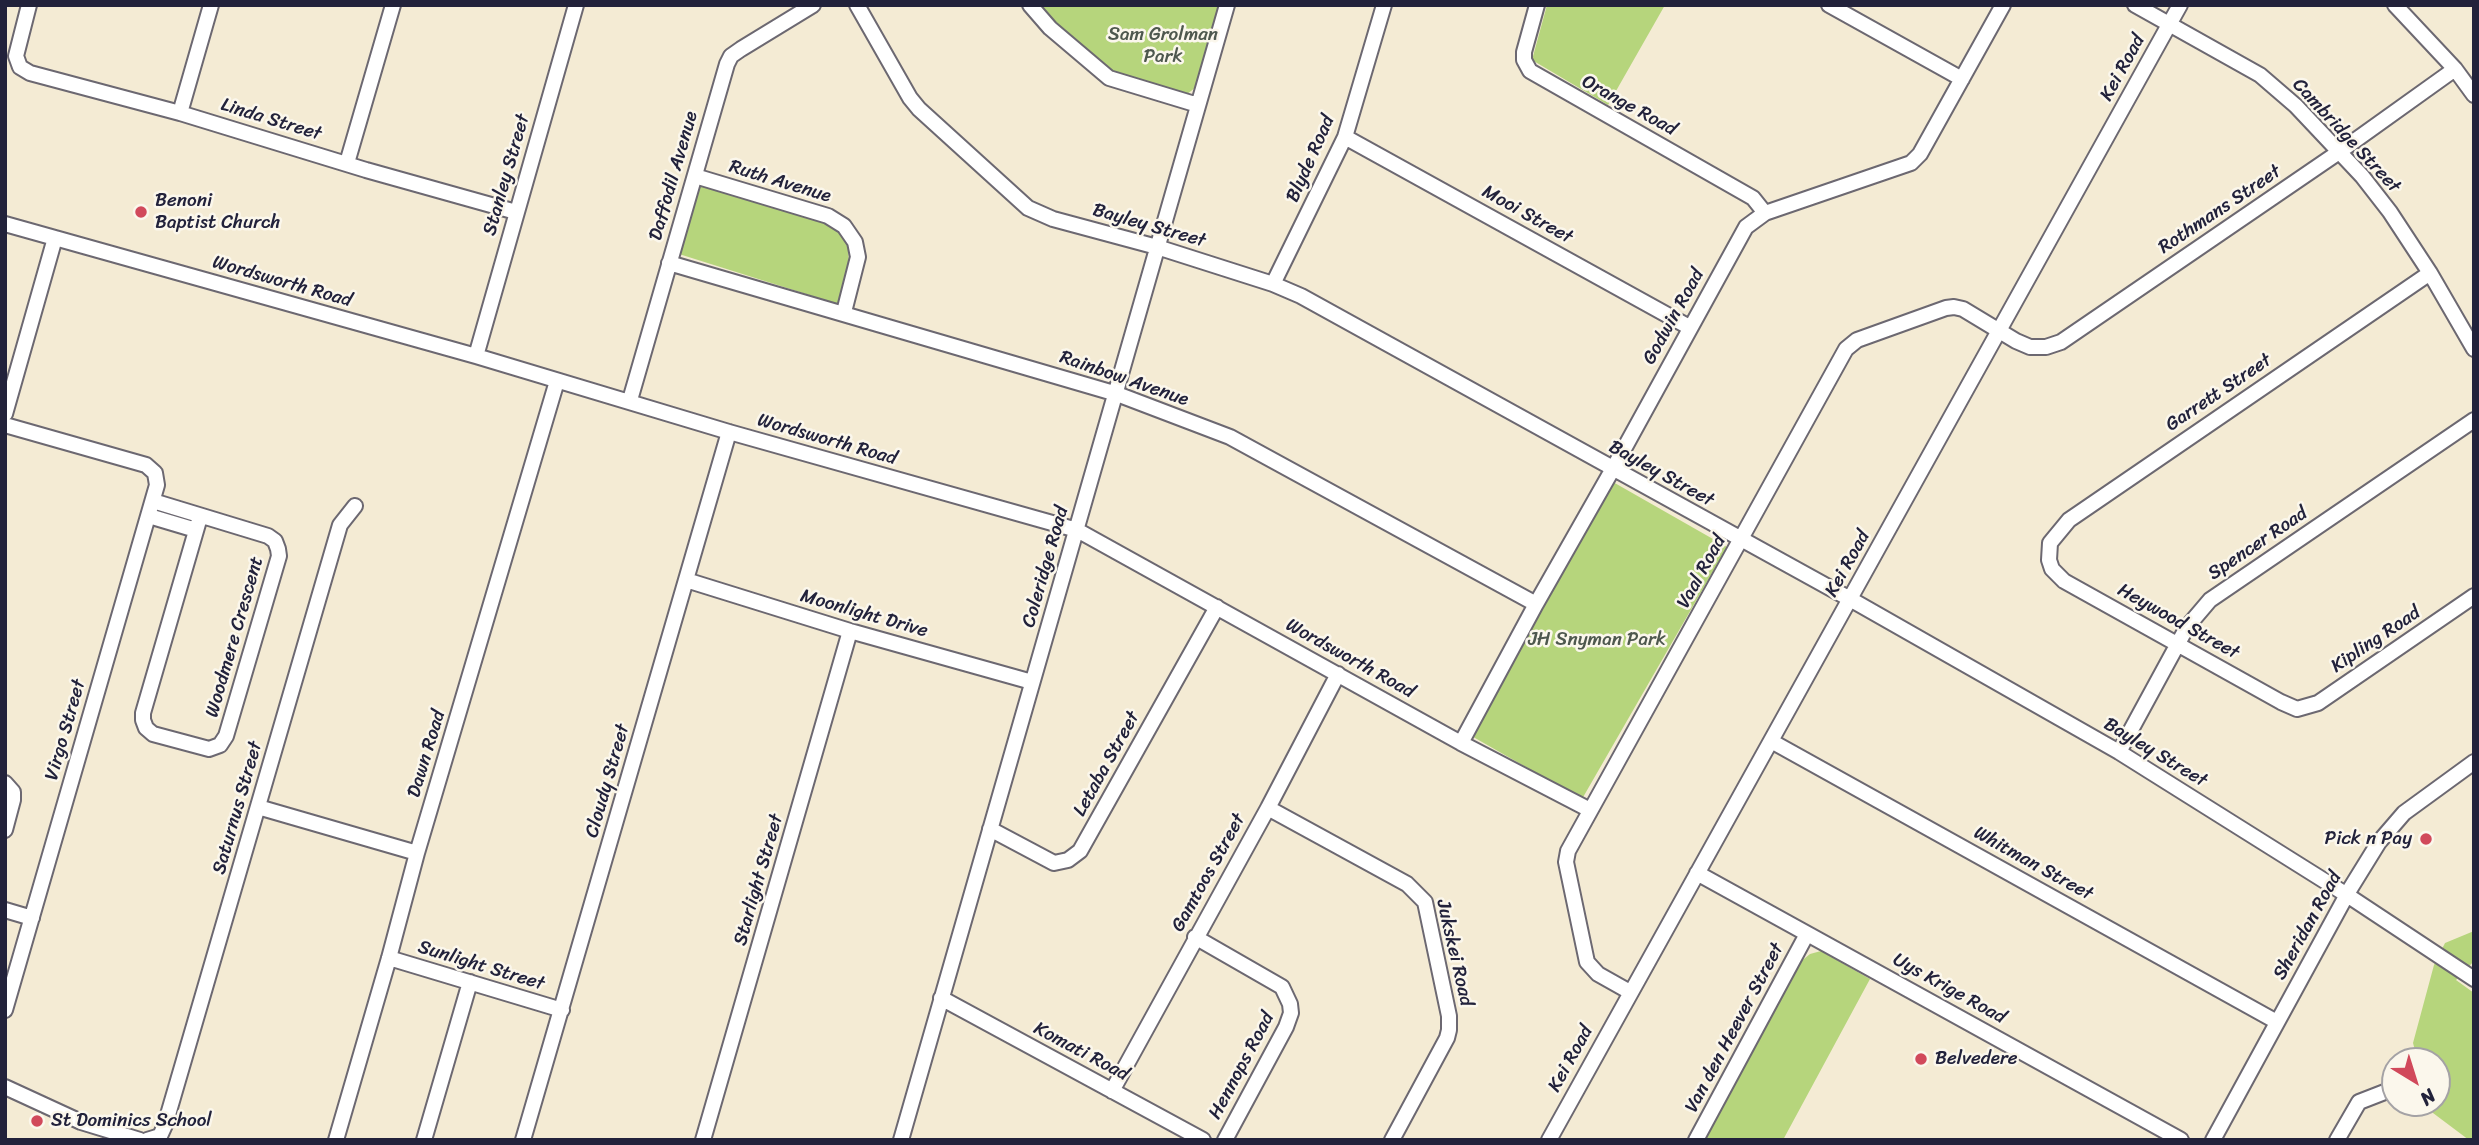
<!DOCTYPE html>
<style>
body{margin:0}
#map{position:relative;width:2479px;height:1145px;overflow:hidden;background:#f4ebd4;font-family:Sriracha,sans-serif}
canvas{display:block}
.frame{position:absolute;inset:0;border:7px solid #22223b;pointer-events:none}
.north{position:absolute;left:2381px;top:1047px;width:70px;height:70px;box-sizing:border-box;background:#fbf7ec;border:2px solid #a4a2a5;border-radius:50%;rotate:142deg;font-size:19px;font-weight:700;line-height:28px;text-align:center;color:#22223b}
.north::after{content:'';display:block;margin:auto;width:24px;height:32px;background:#d1495b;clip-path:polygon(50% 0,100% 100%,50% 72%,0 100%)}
</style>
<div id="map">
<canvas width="2479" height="1145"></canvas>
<div class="frame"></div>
<div class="north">N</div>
</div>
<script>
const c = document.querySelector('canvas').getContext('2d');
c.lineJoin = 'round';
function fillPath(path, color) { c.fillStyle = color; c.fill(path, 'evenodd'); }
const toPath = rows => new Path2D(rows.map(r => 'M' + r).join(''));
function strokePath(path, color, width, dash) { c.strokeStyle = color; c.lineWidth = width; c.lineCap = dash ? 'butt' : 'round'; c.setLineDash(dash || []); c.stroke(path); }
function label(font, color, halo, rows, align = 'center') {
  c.font = font + ' Sriracha,sans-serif'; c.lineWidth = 5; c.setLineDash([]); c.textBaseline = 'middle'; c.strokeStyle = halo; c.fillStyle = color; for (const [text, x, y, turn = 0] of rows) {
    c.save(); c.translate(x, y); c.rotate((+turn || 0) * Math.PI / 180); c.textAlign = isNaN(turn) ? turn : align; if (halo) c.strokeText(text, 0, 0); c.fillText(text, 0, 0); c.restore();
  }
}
const green = toPath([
 [1036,5,1219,5,1196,87,1186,95,1115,74,1064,32],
 [1547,5,1665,5,1608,105,1532,60],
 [698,180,826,217,847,237,850,274,841,305,679,254],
 [1613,482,1727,547,1582,799,1468,734],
 [2474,931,2474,961,2456,980,2474,993,2474,1140,2469,1140,2433,1113,2430,1103,2437,1103,2437,1061,2418,1061,2413,1043,2434,965,2445,943],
 [1821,951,1870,979,1783,1140,1700,1140,1799,963,1810,954]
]);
const minor = toPath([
 [29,5,16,56,20,67,30,73,180,113,366,170,516,212],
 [857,5,910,98,919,109,1028,208,1053,219,1157,247,1273,284,1301,296,1850,599,2119,752,2347,895,2474,979],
 [1030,5,1050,28,1109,78,1198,105],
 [1537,5,1524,52,1524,60,1530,71,1753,198,1765,213],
 [1829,5,1962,79],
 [2135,5,2260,75,2296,106,2362,176,2390,212,2430,273,2474,349],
 [2395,5,2455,69,2474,95],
 [180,113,211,5],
 [1345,137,1689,327],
 [347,163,393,5],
 [695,176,828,216,844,226,855,242,858,257,844,312],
 [5,224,476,356,729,432,1077,530,1461,743,1590,810],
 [669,263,1117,394,1230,437,1536,604],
 [2430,273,2069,520,2050,543,2049,560,2052,569,2064,581,2281,702,2297,709,2318,703,2474,596],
 [1273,284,1345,137,1384,5],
 [476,356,576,5],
 [630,400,727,64,731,56,741,49,813,5],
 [5,414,55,238],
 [5,425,146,465,155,473,157,485,5,1010],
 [153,501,268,536,275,541,278,549,279,556,226,736,220,745,209,749,153,734,146,728,143,720,143,713,200,517],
 [149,516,196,530],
 [686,580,850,631,1032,682],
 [1771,741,2277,1022],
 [1461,743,1536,604,1619,458,1746,227,1765,213,1911,163,1920,154,2003,5],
 [2119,752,2187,627,2210,600,2474,420],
 [5,783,13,792,13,800,5,830],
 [258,807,417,853],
 [1268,808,1407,884,1425,902,1449,1016,1449,1030,1447,1038,1392,1140],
 [990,829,1054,863,1068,860,1080,851,1217,607],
 [1697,873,2181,1140],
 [5,910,32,918],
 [1195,937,1282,987,1290,1004,1291,1013,1286,1027,1225,1140],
 [389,958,562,1010],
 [1630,992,1598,974,1587,962,1566,862,1568,851,1846,349,1857,340,1946,308,1954,307,1963,309,2016,341,2030,347,2046,347,2061,342,2339,152,2455,69],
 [941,998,1203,1140],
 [5,1087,81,1122,140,1140],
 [1112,1091,1268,808,1338,674],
 [147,1140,160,1136,165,1125,340,525,355,506],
 [336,1140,389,958,417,853,557,381],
 [424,1140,470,982],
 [523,1140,729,432],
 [703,1140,850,631],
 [901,1140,1227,5],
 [1549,1140,2180,5],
 [1696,1140,1807,934],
 [2213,1140,2350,889,2379,842,2404,813,2474,762],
 [2337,1140,2359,1102,2395,1088]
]);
const markers = [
 [141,212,7,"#d1495b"],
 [2426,839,7,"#d1495b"],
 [1921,1059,7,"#d1495b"],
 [37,1121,7,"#d1495b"]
];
const parkNames = [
 ["Sam Grolman",1163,35],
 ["Park",1163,57],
 ["JH Snyman Park",1597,640]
];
const streetNames = [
 ["Kei Road",2123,68,-61],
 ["Orange Road",1629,106,29],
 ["Linda Street",271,120,17],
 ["Cambridge Street",2346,136,47],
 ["Blyde Road",1311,159,-66],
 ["Stanley Street",507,175,-74],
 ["Daffodil Avenue",674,176,-74],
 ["Ruth Avenue",780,182,17],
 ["Rothmans Street",2220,210,-34],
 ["Mooi Street",1527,215,29],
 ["Bayley Street",1149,226,16],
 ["Wordsworth Road",282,282,16],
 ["Godwin Road",1674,317,-61],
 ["Rainbow Avenue",1124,379,19],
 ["Garrett Street",2219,393,-34],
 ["Wordsworth Road",827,440,16],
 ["Bayley Street",1661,474,29],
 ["Spencer Road",2258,544,-34],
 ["Kei Road",1848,564,-61],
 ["Coleridge Road",1046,567,-74],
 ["Vaal Road",1702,572,-61],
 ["Moonlight Drive",864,614,16],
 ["Heywood Street",2178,622,29],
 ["Woodmere Crescent",235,637,-74],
 ["Kipling Road",2376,640,-34],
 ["Wordsworth Road",1350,659,29],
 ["Virgo Street",66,730,-74],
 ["Bayley Street",2155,753,31],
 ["Dawn Road",427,754,-73],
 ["Letaba Street",1107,764,-61],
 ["Cloudy Street",608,781,-74],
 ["Saturnus Street",238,808,-74],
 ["Whitman Street",2033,864,29],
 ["Gamtoos Street",1209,873,-61],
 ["Starlight Street",759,880,-74],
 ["Sheridan Road",2308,926,-61],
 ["Jukskei Road",1454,953,77],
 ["Sunlight Street",481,966,17],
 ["Uys Krige Road",1949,989,29],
 ["Van den Heever Street",1735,1028,-62],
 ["Komati Road",1081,1052,28],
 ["Kei Road",1571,1059,-61],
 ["Hennops Road",1242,1066,-62]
];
const poiNames = [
 ["Benoni",155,201],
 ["Baptist Church",155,223],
 ["Pick n Pay",2412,839,"right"],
 ["Belvedere",1935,1059],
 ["St Dominics School",51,1121]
];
fillPath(green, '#b6d57c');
strokePath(minor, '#6c6871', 18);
strokePath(minor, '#fff', 14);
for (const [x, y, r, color] of markers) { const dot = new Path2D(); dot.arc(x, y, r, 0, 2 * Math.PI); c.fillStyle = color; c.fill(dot); strokePath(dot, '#fbf7ec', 2.5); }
label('19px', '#4e584e', '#fbf7ec', parkNames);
label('19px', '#22223b', '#fbf7ec', streetNames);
label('19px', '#22223b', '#fbf7ec', poiNames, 'left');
</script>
